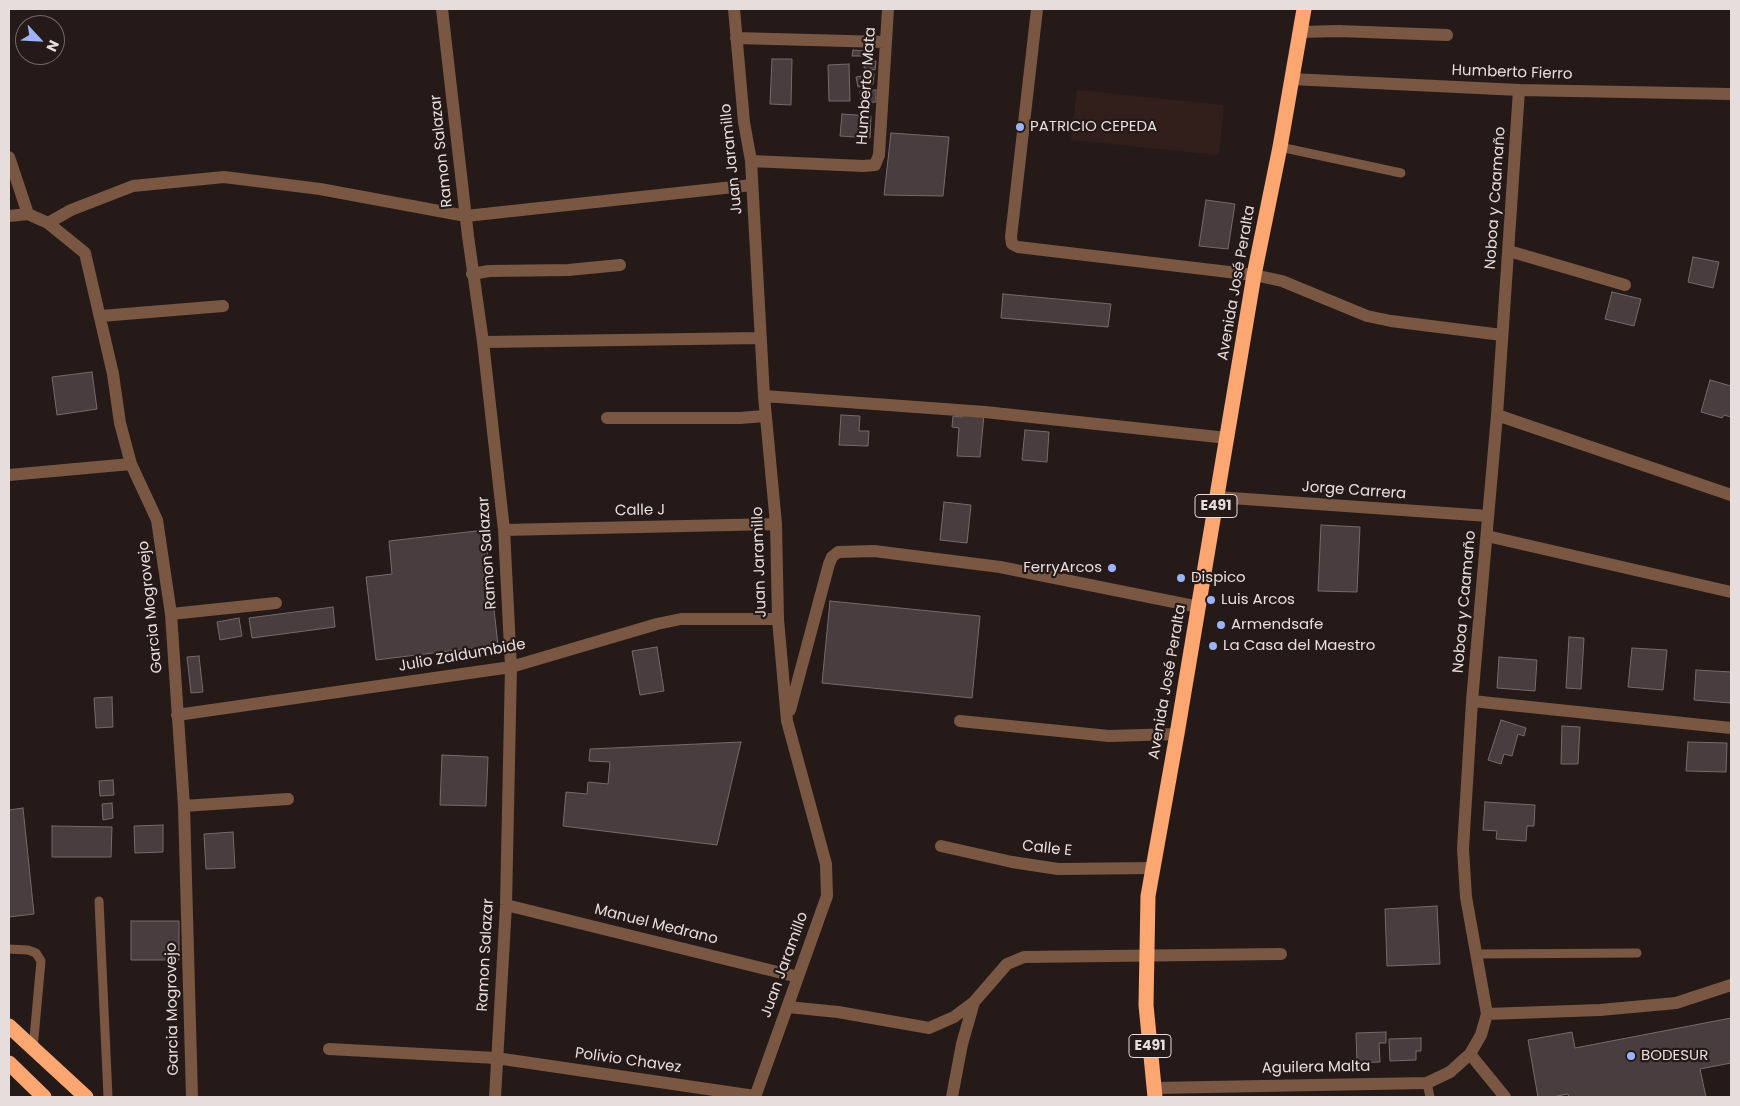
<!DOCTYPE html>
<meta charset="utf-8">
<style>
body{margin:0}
#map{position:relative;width:1740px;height:1106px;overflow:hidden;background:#261a18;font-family:Poppins,sans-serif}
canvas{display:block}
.frame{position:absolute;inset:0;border:10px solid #e6dddc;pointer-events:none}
.north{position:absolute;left:15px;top:15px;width:50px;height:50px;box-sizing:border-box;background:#261a18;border:1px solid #736866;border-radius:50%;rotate:115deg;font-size:14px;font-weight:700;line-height:20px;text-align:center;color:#e6dddc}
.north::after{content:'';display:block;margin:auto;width:18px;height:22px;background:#9db4fd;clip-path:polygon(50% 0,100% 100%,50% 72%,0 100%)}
</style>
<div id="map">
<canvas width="1740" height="1106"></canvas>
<div class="frame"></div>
<div class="north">N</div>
</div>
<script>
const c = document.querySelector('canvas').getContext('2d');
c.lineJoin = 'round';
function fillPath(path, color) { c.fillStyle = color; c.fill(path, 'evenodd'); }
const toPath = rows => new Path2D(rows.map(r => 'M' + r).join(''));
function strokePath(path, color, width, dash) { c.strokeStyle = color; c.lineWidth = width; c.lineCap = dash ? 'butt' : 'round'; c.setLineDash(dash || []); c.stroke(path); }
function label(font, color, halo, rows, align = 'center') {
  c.font = font + ' Poppins,sans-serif'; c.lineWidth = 4.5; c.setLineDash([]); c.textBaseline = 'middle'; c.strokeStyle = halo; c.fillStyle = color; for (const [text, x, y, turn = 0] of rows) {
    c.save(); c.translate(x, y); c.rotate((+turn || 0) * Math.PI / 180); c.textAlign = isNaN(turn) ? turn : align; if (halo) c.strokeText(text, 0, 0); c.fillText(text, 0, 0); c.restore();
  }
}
const built = toPath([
 [1077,90,1224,105,1219,155,1071,140]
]);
const building = toPath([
 [853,50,864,51,863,56,852,56,853,50],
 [772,59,792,59,791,105,770,104,772,59],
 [865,60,876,61,875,70,864,68,865,60],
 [849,64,850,101,829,101,828,65,849,64],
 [874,74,873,84,858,87,856,77,874,74],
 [876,90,876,102,861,103,860,91,876,90],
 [842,114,871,116,870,138,840,136,842,114],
 [891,133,949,137,943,196,884,195,891,133],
 [1206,200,1235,204,1228,249,1199,246,1206,200],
 [1693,257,1719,262,1713,288,1688,282,1693,257],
 [1612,292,1641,299,1634,326,1605,319,1612,292],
 [1003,294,1111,304,1108,327,1001,318,1003,294],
 [92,372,97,409,57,415,52,377,92,372],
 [1710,380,1731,386,1731,417,1724,415,1722,418,1701,412,1710,380],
 [962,414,984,415,980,457,957,456,959,428,952,427,953,416,962,417,962,414],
 [841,415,860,416,859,431,869,431,868,446,839,445,841,415],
 [1025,430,1049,432,1047,462,1022,460,1025,430],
 [944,502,971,505,967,543,940,540,944,502],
 [1321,525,1360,527,1357,592,1318,591,1321,525],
 [485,530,498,645,376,660,366,577,392,574,389,541,485,530],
 [830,601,980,616,972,698,822,683,830,601],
 [333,607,335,627,252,638,249,618,333,607],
 [239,618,242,636,220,640,217,622,239,618],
 [1569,637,1584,638,1581,689,1566,688,1569,637],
 [657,647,664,691,640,695,632,651,657,647],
 [1632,648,1667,650,1663,690,1628,687,1632,648],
 [199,656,203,692,191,693,187,657,199,656],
 [1499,657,1537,660,1535,691,1497,688,1499,657],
 [1696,670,1731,672,1731,703,1694,700,1696,670],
 [112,697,113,727,96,728,94,698,112,697],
 [1501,720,1526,728,1524,736,1518,734,1512,756,1504,754,1501,764,1488,760,1501,720],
 [1562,726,1580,727,1578,764,1561,764,1562,726],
 [741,742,717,845,563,826,566,792,587,794,588,782,608,784,610,762,589,761,590,749,741,742],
 [1688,742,1727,743,1726,772,1686,771,1688,742],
 [442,755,488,757,486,806,440,805,442,755],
 [113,780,114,795,100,796,99,781,113,780],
 [1485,802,1535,805,1534,826,1527,826,1526,841,1496,839,1497,831,1483,830,1485,802],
 [112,803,113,818,103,820,102,804,112,803],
 [23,808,34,914,9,917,9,810,23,808],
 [163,825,163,852,135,853,134,826,163,825],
 [52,826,112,827,111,857,52,857,52,826],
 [233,832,235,868,206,869,204,834,233,832],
 [1437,906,1440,964,1387,966,1385,909,1437,906],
 [131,921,179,921,179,960,131,960,131,921],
 [1731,1018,1731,1063,1700,1069,1706,1097,1569,1097,1568,1094,1552,1097,1538,1097,1528,1040,1572,1032,1575,1048,1731,1018],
 [1386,1032,1386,1043,1379,1043,1380,1062,1357,1063,1356,1033,1386,1032],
 [1421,1038,1421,1051,1416,1051,1416,1060,1390,1061,1389,1039,1421,1038]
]);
const lane = toPath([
 [1280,147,1401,173],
 [99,901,108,1097],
 [9,949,28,950,36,953,41,961,33,1049],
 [1476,954,1637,953],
 [1427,1083,1430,1097]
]);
const street = toPath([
 [442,9,468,236,483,342,504,530,511,667,506,905,495,1097],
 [734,9,744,122,751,161,764,396,776,524,778,619,787,721,826,864,827,896,755,1097],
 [1037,9,1011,237,1012,244,1018,247,1254,275,1282,281,1367,316,1391,321,1502,335],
 [1300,32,1339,31,1447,35],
 [736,38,885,42],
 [1291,79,1519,90,1731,94],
 [9,157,28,214],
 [751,161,863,166,875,165,879,155,888,9],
 [9,216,28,214,48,223,85,253,113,374,120,423,131,464,157,520,171,614,184,806,192,1097],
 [48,223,71,210,133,186,224,177,320,189,466,216,752,185],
 [1509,251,1625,285],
 [472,274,489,271,568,270,620,265],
 [101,316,223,306],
 [483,342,760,338],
 [764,396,985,412,1227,438],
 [1497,415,1731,495],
 [607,418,740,418,765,416],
 [9,475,131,464],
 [1217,497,1488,516],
 [504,530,776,524],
 [1487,536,1731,592],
 [171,614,276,603],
 [1472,701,1731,728],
 [790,710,829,564,832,557,838,552,874,551,1000,567,1199,607],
 [177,715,511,667,657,624,681,619,778,619],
 [960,721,1109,736,1177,734],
 [184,806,288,799],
 [941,846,1012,862,1058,869,1152,868],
 [506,905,798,977],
 [788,1007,838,1012,929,1028,954,1017,974,1002,1007,964,1024,957,1281,954],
 [1487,1014,1600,1010,1676,1003,1731,985],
 [329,1049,496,1058,755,1096],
 [1470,1054,1505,1097],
 [1154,1088,1427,1083,1450,1072,1470,1054,1481,1035,1487,1014,1466,897,1463,849,1472,701,1497,415,1519,90],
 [952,1097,962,1044,974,1002]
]);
const highway = toPath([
 [9,1026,86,1097],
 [9,1063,44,1097],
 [1155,1097,1146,1005,1148,896,1177,734,1254,275,1280,147,1304,9]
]);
const markers = [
 [1020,127,5,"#9db4fd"],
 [1112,568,5,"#9db4fd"],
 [1181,578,5,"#9db4fd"],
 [1211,600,5,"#9db4fd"],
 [1221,625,5,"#9db4fd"],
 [1213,646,5,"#9db4fd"],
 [1631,1056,5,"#9db4fd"]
];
const shields = [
 [1216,506,42],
 [1150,1046,42]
];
const shieldNames = [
 ["E491",1216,506],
 ["E491",1150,1046]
];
const streetNames = [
 ["Humberto Fierro",1512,73,2],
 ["Humberto Mata",867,86,-86],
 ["Ramon Salazar",442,151,-96],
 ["Juan Jaramillo",732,159,-96],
 ["Noboa y Caamaño",1496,198,-86],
 ["Avenida José Peralta",1237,283,-80],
 ["Jorge Carrera",1354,491,4],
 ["Calle J",640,511,-1],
 ["Ramon Salazar",488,553,-94],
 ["Juan Jaramillo",760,562,-92],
 ["Noboa y Caamaño",1465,602,-85],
 ["Garcia Mogrovejo",151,607,-96],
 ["Julio Zaldumbide",462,656,-10],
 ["Avenida José Peralta",1168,682,-80],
 ["Calle E",1047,849,6],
 ["Manuel Medrano",656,925,14],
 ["Ramon Salazar",486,955,-87],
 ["Juan Jaramillo",785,965,-70],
 ["Garcia Mogrovejo",173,1009,-91],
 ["Polivio Chavez",628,1061,8],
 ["Aguilera Malta",1316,1068,-1]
];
const poiNames = [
 ["PATRICIO CEPEDA",1030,127],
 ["FerryArcos",1102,568,"right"],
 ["Dispico",1191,578],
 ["Luis Arcos",1221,600],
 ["Armendsafe",1231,625],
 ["La Casa del Maestro",1223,646],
 ["BODESUR",1641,1056]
];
fillPath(built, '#321f1c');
fillPath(building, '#4a3d3f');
strokePath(building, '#78696c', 1);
strokePath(lane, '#795742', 9);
strokePath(street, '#795742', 12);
strokePath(highway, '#fca672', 15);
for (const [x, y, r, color] of markers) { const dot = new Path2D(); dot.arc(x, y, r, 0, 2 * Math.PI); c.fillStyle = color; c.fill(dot); strokePath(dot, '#261a18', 2); }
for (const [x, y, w] of shields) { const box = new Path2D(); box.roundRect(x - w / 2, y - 11.5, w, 23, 4); c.fillStyle = '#261a18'; c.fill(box); strokePath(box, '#e6dddc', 1); }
label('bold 14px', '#e6dddc', null, shieldNames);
label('15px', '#e6dddc', '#261a18', streetNames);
label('15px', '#e6dddc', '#261a18', poiNames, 'left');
</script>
